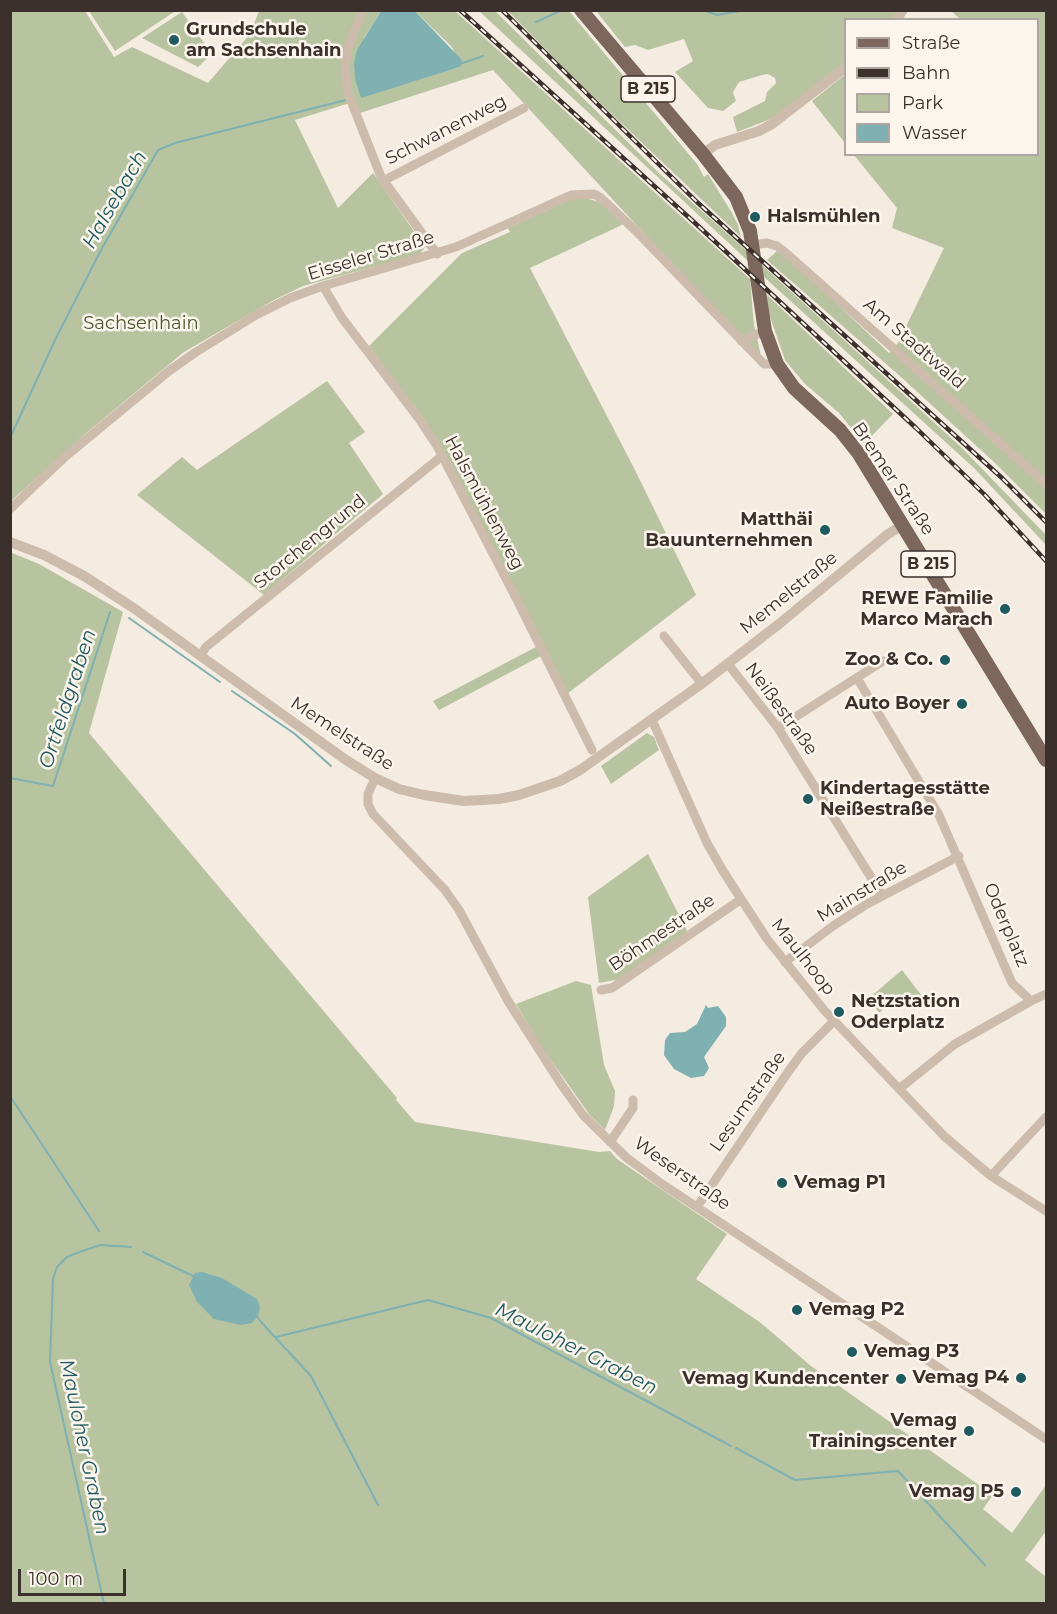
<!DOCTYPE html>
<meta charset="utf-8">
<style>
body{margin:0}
#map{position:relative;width:1057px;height:1614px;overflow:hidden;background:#f4ebe1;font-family:Montserrat,sans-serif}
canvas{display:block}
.frame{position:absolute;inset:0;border:12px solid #3b302b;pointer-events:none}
.legend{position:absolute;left:844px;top:18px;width:195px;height:138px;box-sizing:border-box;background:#fbf5ee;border:2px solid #aea6a0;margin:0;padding:8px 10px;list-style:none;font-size:18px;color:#3b302b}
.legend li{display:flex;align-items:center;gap:12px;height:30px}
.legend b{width:30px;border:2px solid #aea6a0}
.scale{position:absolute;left:18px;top:1569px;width:108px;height:27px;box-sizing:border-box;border:3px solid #3b302b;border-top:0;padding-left:8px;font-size:18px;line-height:21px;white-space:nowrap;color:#3b302b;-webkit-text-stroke:4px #fbf5ee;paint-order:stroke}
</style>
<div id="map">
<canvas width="1057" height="1614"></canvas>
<div class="frame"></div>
<ul class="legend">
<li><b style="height:8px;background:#7d675c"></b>Straße</li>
<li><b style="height:8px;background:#3b302b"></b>Bahn</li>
<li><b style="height:16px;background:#b8c4a0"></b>Park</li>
<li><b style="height:16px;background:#7fb0b2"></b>Wasser</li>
</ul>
<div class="scale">100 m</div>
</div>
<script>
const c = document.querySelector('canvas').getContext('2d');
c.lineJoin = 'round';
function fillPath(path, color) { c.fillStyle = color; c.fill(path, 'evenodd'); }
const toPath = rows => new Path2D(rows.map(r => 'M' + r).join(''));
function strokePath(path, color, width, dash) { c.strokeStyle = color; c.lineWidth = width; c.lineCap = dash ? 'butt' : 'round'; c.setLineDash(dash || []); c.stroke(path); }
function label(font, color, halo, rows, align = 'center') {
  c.font = font + ' Montserrat,sans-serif'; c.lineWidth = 5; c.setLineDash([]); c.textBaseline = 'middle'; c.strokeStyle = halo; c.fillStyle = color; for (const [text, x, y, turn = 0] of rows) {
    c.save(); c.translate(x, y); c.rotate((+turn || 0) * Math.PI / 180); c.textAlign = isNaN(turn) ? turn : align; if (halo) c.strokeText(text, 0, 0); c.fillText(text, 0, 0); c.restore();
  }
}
const green = toPath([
 [177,10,115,51,89,11,89,10],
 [11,11,85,11,114,57,132,47,208,83,250,34,259,11,381,11,364,38,361,97,460,67,452,47,415,11,455,11,750,279,754,325,761,356,689,282,493,70,360,113,353,102,295,120,338,208,373,173,425,247,420,254,303,286,274,300,184,352,84,435,11,501],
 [479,11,495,11,660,174,747,251,748,261],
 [508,11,569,11,697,164,704,177,708,174,732,213,738,225,741,237,577,81],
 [596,11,898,11,891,19,846,20,845,64,776,117,737,132,733,117,765,101,767,92,776,83,775,78,768,74,762,75,739,82,733,92,736,101,723,111,708,108,675,72,693,61,684,39,648,50,635,45,625,47],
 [951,11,1046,11,1046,514,995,463,901,377,767,260,777,251,797,266,889,353,898,343,944,248,892,228,897,208,854,155,1038,154,1038,20,960,19],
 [182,12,212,54,198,67,142,38],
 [843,76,845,77,845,143,812,101],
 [585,198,600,202,624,224,530,268,634,468,696,595,567,694,439,442,369,346,462,253,510,232,508,228,572,199],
 [762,265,962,448,1046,535,1046,545,974,468,763,276],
 [767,295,893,414,864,444,839,413,805,384,785,360,768,311],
 [327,381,365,432,349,443,383,494,264,595,137,495,182,457,197,470],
 [10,552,39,564,123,612,89,733,397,1098,396,1100,415,1122,599,1152,610,1151,617,1159,727,1234,696,1279,761,1323,811,1366,993,1495,983,1509,1012,1533,1046,1485,1046,1531,1025,1560,1046,1577,1046,1603,11,1603],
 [536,647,541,656,439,710,433,701],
 [647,733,654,737,659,750,611,784,601,766],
 [648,854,687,931,620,979,599,983,588,897],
 [902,970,922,996,903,1002,893,1001,879,1013,869,998],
 [576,981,591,985,604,1065,615,1091,614,1106,605,1130,589,1114,539,1043,516,1004]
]);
const water = toPath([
 [381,11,415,11,462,60,460,67,361,98,355,79,354,63,357,50],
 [706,1005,708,1008,718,1006,726,1017,726,1026,704,1057,709,1068,704,1076,691,1078,674,1069,664,1055,665,1040,670,1033,685,1032,697,1024],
 [202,1272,222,1278,257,1299,260,1307,258,1316,252,1323,241,1325,214,1319,197,1302,189,1285,195,1273]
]);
const stream = toPath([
 [703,10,717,15,746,10],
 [536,22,562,10],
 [460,64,483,56],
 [10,438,56,338,101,250,158,150,175,143,346,100],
 [129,618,220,682],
 [232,691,295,734,331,766],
 [10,778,53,786,110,612],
 [10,1096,99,1231],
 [143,1252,195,1277],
 [256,1315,261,1322,311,1376,378,1505],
 [276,1337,428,1300,491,1318,731,1446],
 [736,1448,795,1480,898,1471,985,1565],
 [104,1604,50,1362,53,1279,57,1267,67,1257,74,1254,100,1245,131,1247]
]);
const minor = toPath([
 [363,10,348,47,345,69,348,93,381,177,437,254],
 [383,181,524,108],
 [753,245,767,243,777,246,786,253,1046,484],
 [323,286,342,318,420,420,437,446,515,596,592,750],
 [741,341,765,331],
 [10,509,66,456,169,371,196,352,256,315,290,298,323,286,456,247,571,195,594,194,601,198,636,231,764,364,777,364],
 [664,636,702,684],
 [200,656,206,647,442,456],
 [728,664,778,728,882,895],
 [857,678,939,815,1012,983,1031,1001],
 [652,720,707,843,723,871,767,939,824,1010,944,1136,991,1176,1046,1211],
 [778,728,883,661],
 [375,778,368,794,368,804,373,814,445,890,459,910,508,1001,561,1084,583,1115,627,1158,662,1184,1046,1439],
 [785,962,833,926,867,904,959,856],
 [601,990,612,988,740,900],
 [899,1089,955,1044,1031,1001,1046,994],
 [610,1142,633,1108,633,1100],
 [991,1176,1046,1117],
 [697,1207,788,1072,802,1053,833,1022]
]);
const tertiary = toPath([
 [896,20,903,10],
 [703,154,715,145,759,131,772,124,846,67],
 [10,542,44,555,84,576,135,609,346,760,375,778,399,789,424,795,464,801,499,799,519,795,560,781,580,770,700,685,779,624,888,534,903,525]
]);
const primary = toPath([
 [581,10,703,154,736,197,750,231,765,331,777,364,794,388,840,430,859,454,1046,760]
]);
const rail = toPath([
 [460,10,695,223,916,428,985,495,1046,561],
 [502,10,697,202,1002,478,1046,522]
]);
const markers = [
 [174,40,6,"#1f5a5e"],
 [755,217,6,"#1f5a5e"],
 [825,530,6,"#1f5a5e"],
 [1005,609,6,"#1f5a5e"],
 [945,660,6,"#1f5a5e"],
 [962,704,6,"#1f5a5e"],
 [808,799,6,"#1f5a5e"],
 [839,1012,6,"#1f5a5e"],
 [782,1183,6,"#1f5a5e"],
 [797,1310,6,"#1f5a5e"],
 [852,1352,6,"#1f5a5e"],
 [1021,1378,6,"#1f5a5e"],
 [901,1379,6,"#1f5a5e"],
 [969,1431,6,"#1f5a5e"],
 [1016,1492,6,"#1f5a5e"]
];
const shields = [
 [648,89,54],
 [928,564,54]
];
const shieldNames = [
 ["B 215",648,89],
 ["B 215",928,564]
];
const poiNames = [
 ["Grundschule",186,30,"left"],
 ["am Sachsenhain",186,51,"left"],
 ["Halsmühlen",767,217,"left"],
 ["Matthäi",813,520],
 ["Bauunternehmen",813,541],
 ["REWE Familie",993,599],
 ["Marco Marach",993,620],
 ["Zoo & Co.",933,660],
 ["Auto Boyer",950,704],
 ["Kindertagesstätte",820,789,"left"],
 ["Neißestraße",820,810,"left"],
 ["Netzstation",851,1002,"left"],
 ["Oderplatz",851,1023,"left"],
 ["Vemag P1",794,1183,"left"],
 ["Vemag P2",809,1310,"left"],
 ["Vemag P3",864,1352,"left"],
 ["Vemag P4",1009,1378],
 ["Vemag Kundencenter",889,1379],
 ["Vemag",957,1421],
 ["Trainingscenter",957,1442],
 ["Vemag P5",1004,1492]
];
const streetNames = [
 ["Schwanenweg",446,130,-27],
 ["Eisseler Straße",371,256,-17],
 ["Am Stadtwald",914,344,41],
 ["Bremer Straße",893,479,56],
 ["Halsmühlenweg",484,503,62],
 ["Storchengrund",310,542,-39],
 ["Memelstraße",789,593,-39],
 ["Neißestraße",781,709,54],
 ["Memelstraße",342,734,33],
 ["Mainstraße",862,892,-31],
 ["Oderplatz",1006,925,67],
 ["Böhmestraße",662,933,-34],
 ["Maulhoop",803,957,52],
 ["Lesumstraße",748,1102,-55],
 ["Weserstraße",682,1174,35]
];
const parkNames = [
 ["Sachsenhain",141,324]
];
const waterNames = [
 ["Halsebach",115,200,-60],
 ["Ortfeldgraben",68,699,-72],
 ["Mauloher Graben",576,1349,27],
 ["Mauloher Graben",84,1447,78]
];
fillPath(green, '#b8c4a0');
fillPath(water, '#7fb0b2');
strokePath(stream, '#7fb0b2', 2);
strokePath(minor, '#cdbbac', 9);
strokePath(tertiary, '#cdbbac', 10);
strokePath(primary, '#7d675c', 14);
strokePath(rail, '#3b302b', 4.5);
strokePath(rail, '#fbf5ee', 2, [7]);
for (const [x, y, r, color] of markers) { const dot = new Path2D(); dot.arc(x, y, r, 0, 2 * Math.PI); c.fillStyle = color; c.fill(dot); strokePath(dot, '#fbf5ee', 2); }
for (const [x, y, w] of shields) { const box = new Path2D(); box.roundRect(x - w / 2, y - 13, w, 26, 4.5); c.fillStyle = '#fbf5ee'; c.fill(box); strokePath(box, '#3b302b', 1.5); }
label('bold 16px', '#3b302b', null, shieldNames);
label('bold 18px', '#3b302b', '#fbf5ee', poiNames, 'right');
label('18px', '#3b302b', '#fbf5ee', streetNames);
label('18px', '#4a5a2e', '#fbf5ee', parkNames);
label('italic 20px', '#1f5a5e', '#fbf5ee', waterNames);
</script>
